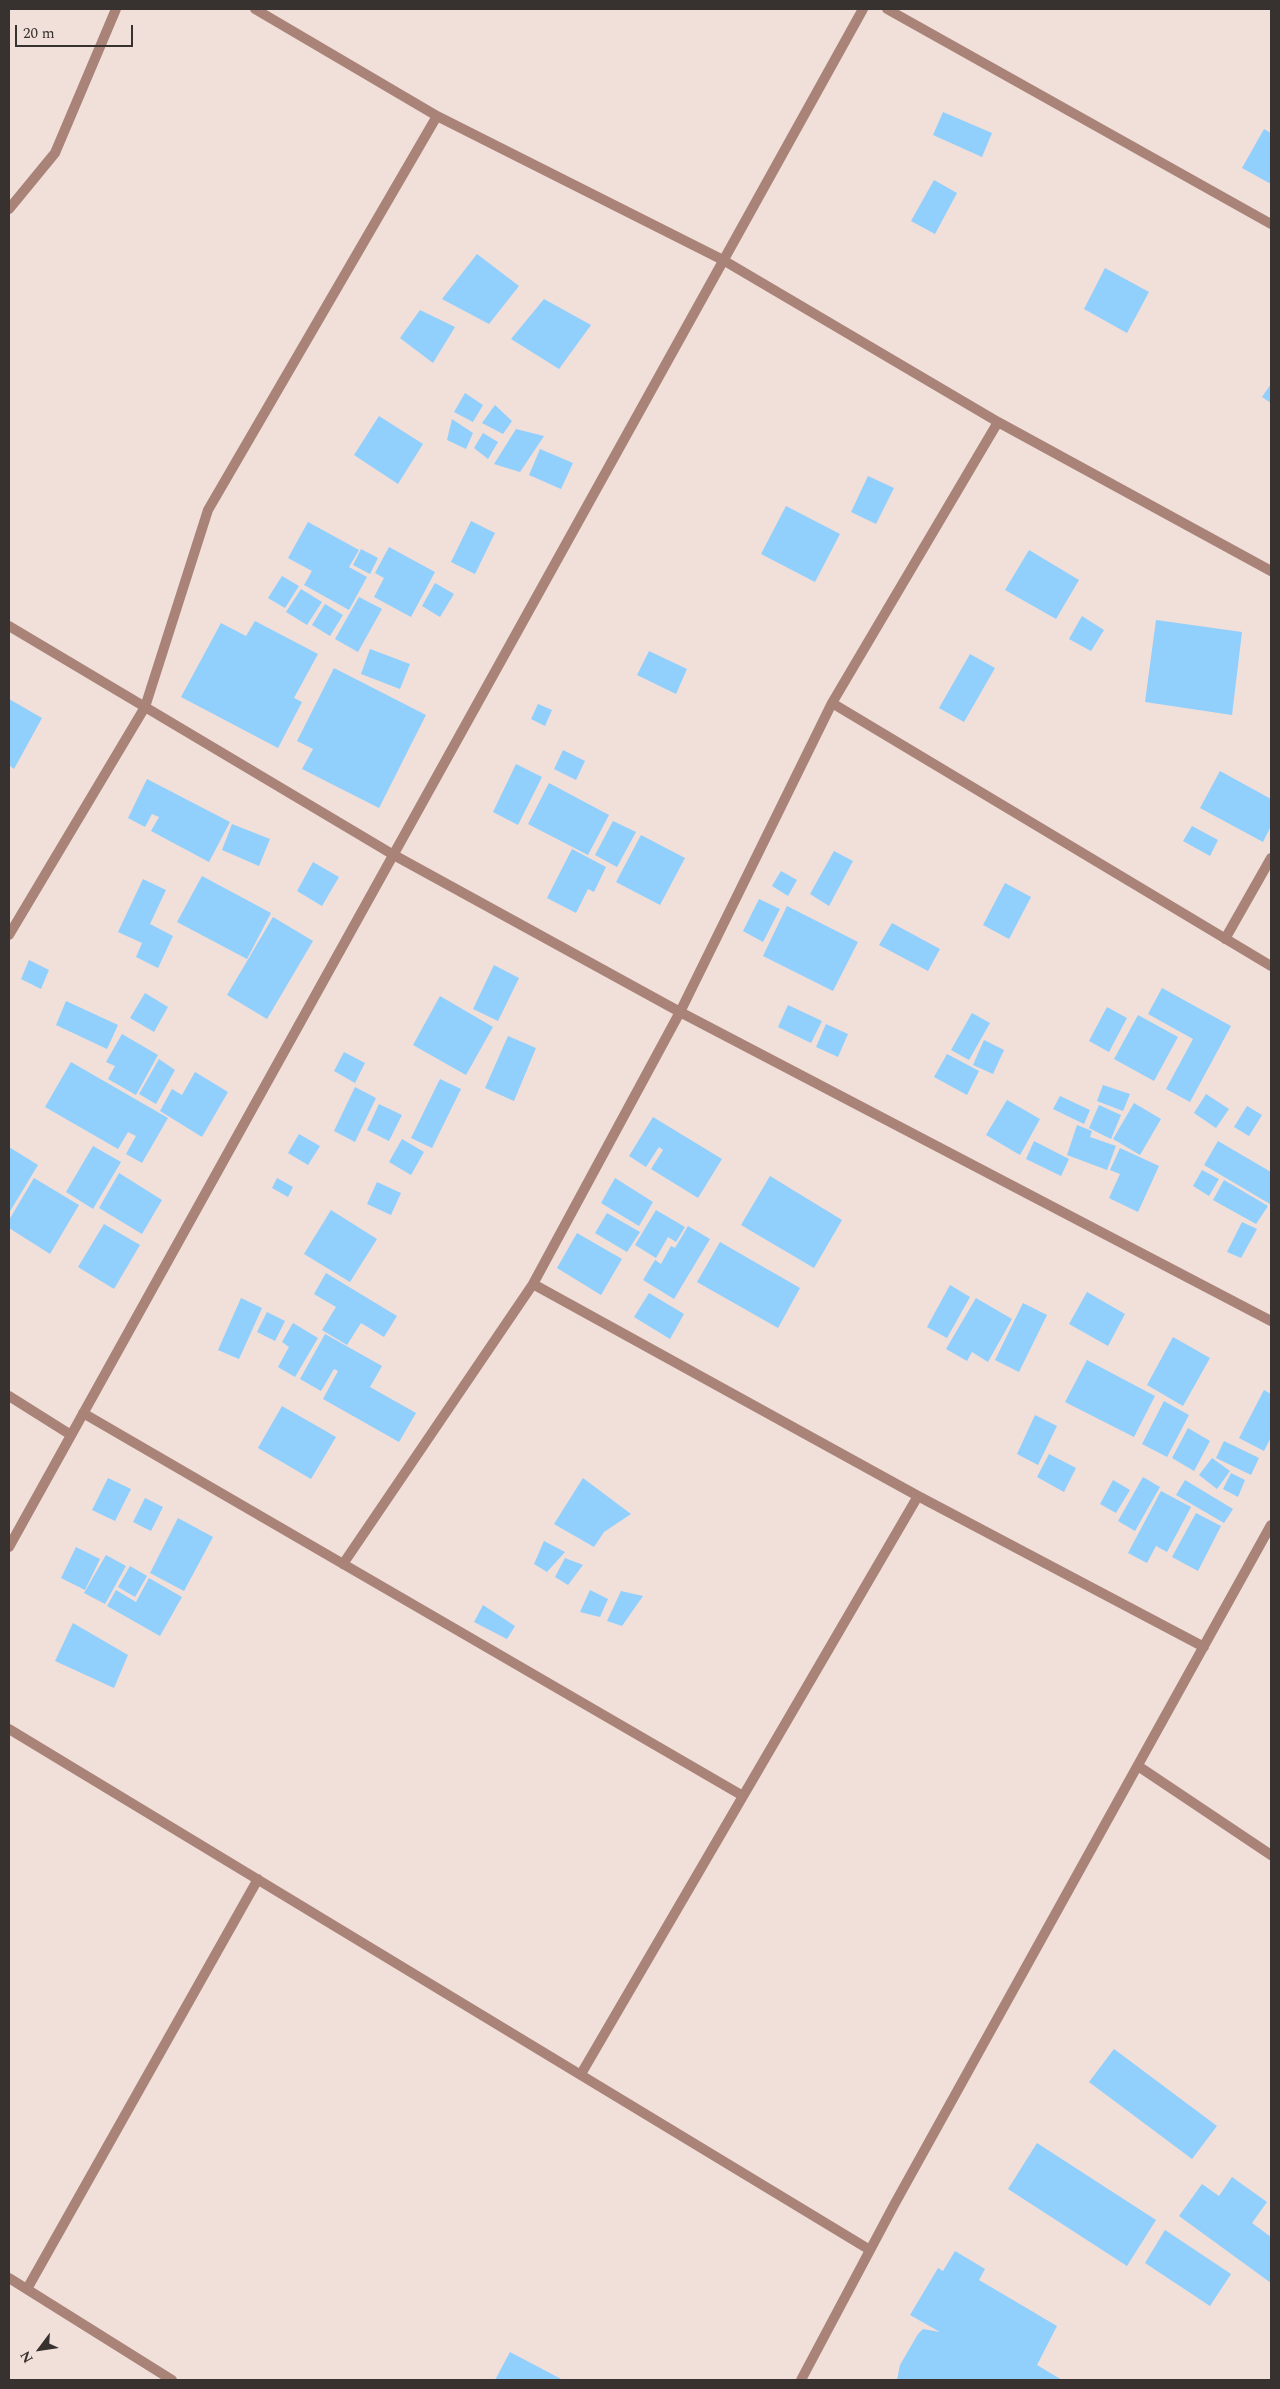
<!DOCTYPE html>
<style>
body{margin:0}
#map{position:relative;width:1280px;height:2389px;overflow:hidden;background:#f1dfda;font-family:Spectral,serif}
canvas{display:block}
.frame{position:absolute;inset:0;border:10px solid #37312f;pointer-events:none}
.north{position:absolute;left:15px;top:2324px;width:50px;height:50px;-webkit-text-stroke:4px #f1dfda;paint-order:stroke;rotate:239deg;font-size:14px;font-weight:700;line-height:20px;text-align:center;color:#37312f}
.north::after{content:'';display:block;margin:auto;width:18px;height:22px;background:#37312f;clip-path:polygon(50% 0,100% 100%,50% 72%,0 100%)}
.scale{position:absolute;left:15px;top:25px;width:118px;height:22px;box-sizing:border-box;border:2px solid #37312f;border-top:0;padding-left:6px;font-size:15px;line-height:18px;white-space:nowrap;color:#37312f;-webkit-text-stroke:4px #f1dfda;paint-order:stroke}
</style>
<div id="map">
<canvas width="1280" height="2389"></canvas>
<div class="frame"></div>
<div class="north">N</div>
<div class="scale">20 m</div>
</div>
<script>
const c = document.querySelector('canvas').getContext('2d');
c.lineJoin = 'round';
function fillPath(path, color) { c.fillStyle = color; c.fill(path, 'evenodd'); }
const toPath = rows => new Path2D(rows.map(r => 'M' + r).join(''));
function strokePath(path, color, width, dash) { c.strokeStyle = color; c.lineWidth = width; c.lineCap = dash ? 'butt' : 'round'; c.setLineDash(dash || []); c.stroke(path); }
const building = toPath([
 [943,112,992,133,982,157,933,135],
 [1264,129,1271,133,1271,184,1242,168],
 [934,180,957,193,935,234,911,221],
 [477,254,519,286,489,324,442,299],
 [1105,268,1149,292,1127,333,1084,309],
 [544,299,591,325,559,369,511,339],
 [420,310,455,327,433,363,400,338],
 [1271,384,1271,403,1262,397],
 [465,393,483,405,473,422,454,412],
 [495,405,512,421,503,434,482,423],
 [379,416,423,444,398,484,354,455],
 [452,419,473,433,466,449,447,440],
 [516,429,544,436,520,472,494,464],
 [483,433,498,442,488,459,474,448],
 [540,449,573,463,561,489,529,475],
 [868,476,894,488,876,524,851,512],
 [786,506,840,534,815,582,761,554],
 [471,521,495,533,475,574,451,562],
 [308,522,359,550,349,567,367,577,349,610,304,585,312,571,288,558],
 [389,547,435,572,411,617,374,597,384,578,375,573],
 [361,549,378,558,370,574,353,565],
 [1029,550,1079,580,1056,619,1005,590],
 [282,576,299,586,285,608,268,598],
 [435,583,454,594,440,617,422,606],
 [301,589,322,602,307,625,286,612],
 [359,597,382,609,358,652,335,639],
 [325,604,343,615,330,636,312,625],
 [1082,616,1104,630,1091,651,1069,639],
 [1156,620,1242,632,1232,715,1145,702],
 [255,621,318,654,294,698,302,702,278,748,181,697,221,623,246,636],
 [370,649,410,664,400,689,361,674],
 [649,651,687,669,676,694,637,675],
 [970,654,995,668,964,722,939,708],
 [334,668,426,715,379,808,302,769,313,749,297,741],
 [9,699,42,718,14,769,9,765],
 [538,704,552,710,545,726,531,719],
 [563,750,585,761,576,780,554,769],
 [516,764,542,777,518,825,493,812],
 [1220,771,1271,799,1271,826,1263,842,1200,808],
 [147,779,230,822,209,862,151,831,159,817,152,814,145,827,128,818],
 [549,783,609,815,588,855,528,824],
 [613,821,636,832,617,867,595,855],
 [232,824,270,839,259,866,222,850],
 [1192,826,1218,840,1210,856,1183,841],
 [641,835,685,858,660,905,616,882],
 [572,849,606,867,594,892,588,889,576,913,547,898],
 [834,851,853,861,829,906,810,894],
 [313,862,339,877,322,906,297,891],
 [781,871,797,880,788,896,772,886],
 [202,876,271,913,247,959,177,922],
 [143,879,166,890,150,924,173,936,158,968,136,957,142,943,118,932],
 [1005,883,1031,897,1009,939,983,925],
 [759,899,780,909,763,942,743,931],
 [787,906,858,942,833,991,763,956],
 [273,917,313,941,267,1019,227,995],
 [892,923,940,949,928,971,879,945],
 [29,960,49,970,41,989,21,979],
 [494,965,519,978,498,1021,473,1009],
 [1162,988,1231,1026,1190,1102,1166,1089,1193,1039,1148,1014],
 [145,993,168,1007,154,1032,130,1018],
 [440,996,493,1027,466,1075,413,1045],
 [66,1001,118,1025,107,1049,56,1025],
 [788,1005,822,1021,811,1043,778,1027],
 [1107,1007,1127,1018,1109,1052,1089,1041],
 [972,1013,990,1023,969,1060,951,1050],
 [1138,1015,1178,1037,1154,1081,1114,1059],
 [826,1024,848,1034,838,1057,816,1047],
 [122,1034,158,1055,136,1095,108,1079,115,1066,106,1062],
 [508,1036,536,1048,514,1101,485,1088],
 [984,1040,1004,1050,993,1074,973,1065],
 [344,1052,365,1063,355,1083,334,1071],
 [947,1054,979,1071,967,1095,934,1077],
 [159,1059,175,1070,156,1104,139,1094],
 [71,1062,168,1118,142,1163,126,1154,136,1136,128,1132,118,1149,45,1107],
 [195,1072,228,1092,202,1137,160,1111,172,1089,182,1095],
 [440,1079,461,1089,432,1148,411,1138],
 [1103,1085,1130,1094,1123,1111,1097,1101],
 [355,1087,376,1098,355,1142,334,1131],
 [1206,1094,1229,1109,1216,1128,1194,1113],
 [1060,1096,1090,1110,1084,1124,1053,1109],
 [1007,1100,1040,1119,1020,1155,986,1135],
 [1134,1103,1161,1119,1140,1155,1113,1139],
 [379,1104,402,1115,389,1141,367,1130],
 [1099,1105,1121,1115,1111,1139,1089,1128],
 [1247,1106,1262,1115,1249,1136,1234,1127],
 [653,1117,722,1159,698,1198,651,1169,663,1150,659,1147,646,1167,629,1156],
 [1077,1125,1092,1131,1090,1137,1116,1146,1107,1170,1067,1155],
 [299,1134,320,1146,308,1165,288,1153],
 [402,1139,424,1152,411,1175,389,1162],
 [1034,1141,1069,1159,1061,1176,1026,1159],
 [1218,1141,1271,1172,1270,1204,1204,1165],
 [93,1146,121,1162,93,1209,66,1192],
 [9,1147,38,1165,9,1213],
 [1120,1148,1159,1166,1138,1212,1109,1198,1120,1174,1110,1170],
 [1202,1170,1219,1179,1209,1196,1193,1186],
 [119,1173,162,1200,142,1234,99,1208],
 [770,1176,842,1220,814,1268,741,1225],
 [34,1178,79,1205,50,1254,9,1228,9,1220],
 [277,1178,293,1187,288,1197,272,1188],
 [615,1178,653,1202,639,1226,601,1203],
 [1224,1180,1268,1206,1256,1224,1213,1200],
 [377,1182,401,1193,391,1215,367,1204],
 [331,1210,377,1239,350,1282,304,1254],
 [656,1210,685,1227,676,1242,668,1237,656,1258,635,1245],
 [607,1213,640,1232,627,1252,595,1233],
 [1242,1222,1257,1229,1241,1258,1227,1252],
 [104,1224,140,1245,114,1289,78,1267],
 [688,1226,710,1239,674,1299,643,1280,655,1260,661,1264,671,1246,675,1248],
 [577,1233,622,1259,601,1295,557,1268],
 [720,1242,800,1288,778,1328,697,1282],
 [326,1273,397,1316,384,1337,361,1323,347,1345,322,1330,336,1307,314,1294],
 [950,1285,970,1297,947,1338,927,1327],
 [1087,1292,1125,1314,1108,1346,1069,1324],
 [649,1293,684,1314,670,1339,634,1317],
 [241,1298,262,1308,239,1359,218,1350],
 [976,1298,1012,1319,988,1362,972,1352,967,1361,946,1349],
 [1023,1303,1047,1315,1019,1372,995,1360],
 [267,1312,285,1321,275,1341,257,1332],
 [293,1323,318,1338,295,1377,278,1367,289,1347,282,1342],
 [325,1334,382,1366,370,1387,416,1413,399,1442,323,1399,338,1371,334,1369,321,1391,300,1379],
 [1173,1337,1210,1358,1183,1406,1147,1385],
 [1087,1360,1155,1396,1134,1437,1065,1402],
 [1264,1390,1271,1394,1271,1437,1264,1451,1239,1438],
 [1164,1401,1189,1415,1167,1457,1142,1444],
 [282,1406,336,1437,311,1479,258,1448],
 [1035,1415,1057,1426,1038,1465,1017,1454],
 [1188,1428,1210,1441,1194,1471,1172,1458],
 [1224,1441,1259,1458,1251,1475,1216,1458],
 [1049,1454,1076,1468,1064,1492,1037,1477],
 [1212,1458,1230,1471,1217,1489,1199,1475],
 [1231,1473,1245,1480,1238,1497,1223,1489],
 [1143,1477,1160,1487,1135,1531,1118,1521],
 [108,1478,131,1489,115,1521,92,1510],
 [583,1478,631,1514,604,1532,594,1547,554,1524],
 [1113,1480,1130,1490,1116,1513,1100,1504],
 [1185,1480,1233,1509,1224,1523,1176,1495],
 [1161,1491,1191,1507,1167,1552,1156,1546,1147,1563,1128,1553],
 [145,1498,163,1507,151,1531,133,1522],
 [1196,1513,1221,1526,1198,1571,1172,1557],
 [178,1518,213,1537,184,1591,150,1573],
 [544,1541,565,1552,547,1572,534,1564],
 [76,1547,100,1559,85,1590,61,1578],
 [106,1555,126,1566,105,1604,84,1593],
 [565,1558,583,1565,568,1585,555,1577],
 [130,1566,147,1576,135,1597,118,1587],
 [149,1578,182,1597,160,1636,107,1606,116,1590,136,1602],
 [590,1590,608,1599,600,1617,580,1612],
 [621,1591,643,1596,622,1626,607,1621],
 [483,1605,515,1626,507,1639,474,1622],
 [73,1623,128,1655,114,1688,55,1661],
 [1114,2049,1217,2126,1192,2159,1089,2082],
 [1037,2143,1156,2220,1127,2266,1008,2189],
 [1232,2177,1267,2202,1252,2223,1271,2237,1271,2283,1179,2216,1202,2184,1219,2196],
 [1165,2230,1231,2274,1210,2306,1145,2263],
 [955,2251,985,2269,979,2280,1057,2326,1037,2365,1062,2380,897,2380,900,2365,918,2334,923,2329,940,2332,910,2315,938,2268,943,2271],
 [510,2352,563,2380,495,2380]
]);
const minor = toPath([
 [255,9,437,116,723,260,998,422,1271,571],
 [887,9,1271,224],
 [9,209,55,153,116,9],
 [9,626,392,854,680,1012,1271,1321],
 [832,703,1271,966],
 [9,935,145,707,208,510,437,116],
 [1225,939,1271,858],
 [533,1284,918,1496,1204,1647],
 [9,1396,71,1435],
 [83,1413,743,1796],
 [9,1547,863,9],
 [343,1564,533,1284,680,1012,832,703,998,422],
 [9,1729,870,2250],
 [1138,1766,1271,1855],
 [581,2074,918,1496],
 [9,2278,172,2380],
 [27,2289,258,1879],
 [801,2380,894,2205,1271,1525]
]);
fillPath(building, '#91cffd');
strokePath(minor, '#aa8378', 10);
</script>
